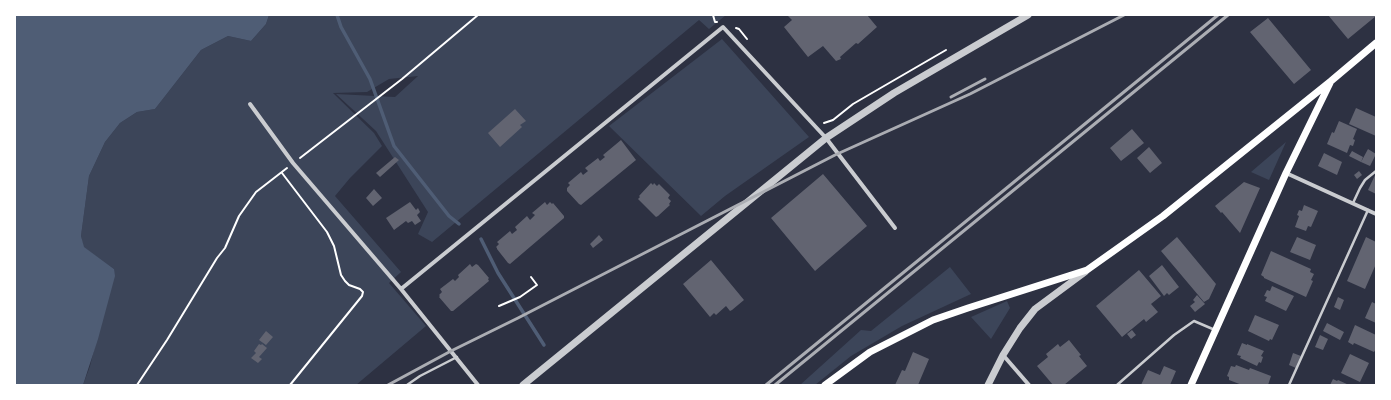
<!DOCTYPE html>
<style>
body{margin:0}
#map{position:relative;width:1391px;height:400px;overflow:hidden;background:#2d3142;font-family:"IBM Plex Sans",sans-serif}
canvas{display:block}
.frame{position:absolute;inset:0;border:16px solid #fff;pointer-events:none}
</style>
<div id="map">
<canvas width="1391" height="400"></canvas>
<div class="frame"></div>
</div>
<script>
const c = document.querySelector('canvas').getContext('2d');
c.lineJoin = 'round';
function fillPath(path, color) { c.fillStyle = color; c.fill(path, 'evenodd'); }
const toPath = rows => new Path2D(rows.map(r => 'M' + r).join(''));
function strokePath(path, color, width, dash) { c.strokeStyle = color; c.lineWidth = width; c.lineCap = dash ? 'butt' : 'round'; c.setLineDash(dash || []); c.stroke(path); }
const green = toPath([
 [269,15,726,15,709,29,699,20,432,242,418,234,428,212,376,131,336,94,395,97,418,76,389,79,367,92,333,93,374,133,382,146,350,178,335,196,401,272,389,283,426,326,356,385,83,385,90,366,114,269,83,247,81,236,89,176,105,142,120,123,137,112,155,109,201,50,228,36,251,41,266,24],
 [722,39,809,137,725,196,701,216,609,126],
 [1286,142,1269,180,1251,172],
 [950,267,971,294,902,326,851,356,815,385,800,385,861,330,871,331],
 [1007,301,1010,308,991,339,971,317]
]);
const water = toPath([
 [15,15,269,15,266,24,251,41,228,36,201,50,155,109,137,112,120,123,105,142,89,176,81,236,84,247,114,269,115,276,98,339,83,385,15,385]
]);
const stream = toPath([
 [337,15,341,27,370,79,394,146,449,216,459,224],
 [481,239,498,273,544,345]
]);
const building = toPath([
 [789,15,867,15,877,27,858,44,856,43,840,57,841,59,836,61,823,46,808,57,784,27,792,20,788,16],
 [1328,15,1376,15,1376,16,1348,39],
 [1268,18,1311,70,1294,84,1250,32],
 [1356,108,1376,117,1376,136,1349,124],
 [515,109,526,121,520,125,522,127,500,147,488,133],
 [1339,121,1357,129,1353,139,1355,140,1353,146,1350,145,1347,153,1327,144,1332,132,1334,133],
 [1132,129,1144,143,1121,161,1110,148],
 [621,140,636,160,581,205,579,204,567,191,567,188,570,185,568,183,581,172,583,175,588,171,585,168,598,158,600,161,605,157,603,155],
 [1149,147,1162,163,1150,173,1137,158],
 [1368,149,1376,154,1370,166,1361,162],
 [1352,151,1363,157,1361,162,1349,156],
 [1324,153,1342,162,1337,175,1318,166],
 [395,157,399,160,380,177,376,173],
 [1359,171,1362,175,1357,179,1354,175],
 [1376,173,1376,194,1368,190],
 [823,174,867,226,815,271,771,218],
 [1244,182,1260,188,1240,233,1222,212,1221,213,1215,206],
 [651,183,653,185,654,183,657,186,659,184,670,195,668,198,671,201,669,204,670,205,658,216,656,217,638,199,640,197,639,196],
 [374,189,382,198,373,206,366,198],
 [410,202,416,210,418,208,420,212,417,215,421,221,415,225,412,221,408,223,406,221,394,230,386,218],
 [545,202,547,205,550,202,552,204,553,203,564,216,564,218,510,264,508,263,497,249,497,248,496,247,499,244,497,242,510,231,512,234,517,230,515,227,527,216,530,220,535,215,532,213],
 [1304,205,1318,211,1311,227,1308,226,1306,231,1295,227,1299,216,1297,215,1299,210,1302,211],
 [599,235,603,240,593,248,590,244],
 [1177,237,1216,284,1209,299,1204,302,1161,251],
 [1297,237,1316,245,1310,260,1290,252],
 [1366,237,1376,242,1376,264,1365,289,1347,281],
 [1271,251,1311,269,1310,272,1314,274,1311,280,1313,281,1306,297,1264,278,1264,277,1261,275],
 [711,260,744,300,732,310,730,311,726,306,716,315,714,313,710,317,683,284],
 [470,264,472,267,476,264,478,265,489,278,488,279,489,281,453,311,451,311,439,297,440,296,439,295,442,292,440,289,453,279,455,281,459,277,458,275],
 [1162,265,1179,287,1169,295,1167,293,1164,296,1149,276],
 [1139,270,1161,296,1151,304,1158,312,1146,322,1144,319,1122,337,1096,306],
 [1272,286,1294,296,1286,311,1265,301,1267,297,1264,296,1267,290,1270,291],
 [1197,295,1205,304,1195,312,1190,306,1195,302,1193,300],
 [1338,297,1344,300,1340,310,1334,307],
 [1372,302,1376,304,1376,323,1365,318],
 [1255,315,1279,325,1272,340,1270,339,1269,341,1248,331],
 [1327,323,1344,332,1340,340,1323,331],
 [1355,325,1376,335,1376,349,1374,352,1354,343,1353,345,1348,342],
 [1132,330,1136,335,1131,339,1127,334],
 [266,331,273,337,266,345,259,340],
 [1320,335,1328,339,1323,350,1315,347],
 [1069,340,1081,355,1079,356,1087,366,1064,385,1053,385,1037,366,1048,357,1046,354,1058,344,1060,347],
 [1242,343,1247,345,1247,344,1264,351,1261,356,1263,357,1261,363,1259,362,1257,366,1240,358,1241,356,1237,355],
 [259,344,261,345,262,344,267,348,259,357,262,359,258,363,251,358,256,353,254,351],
 [913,352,929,359,918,385,895,385,902,370,905,371],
 [1293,353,1301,356,1296,368,1289,365],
 [1350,354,1369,363,1360,382,1341,373],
 [1236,365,1249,370,1250,368,1271,376,1268,385,1242,385,1229,380,1229,377,1227,376,1231,366,1235,367],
 [1164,366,1176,371,1170,385,1141,385,1148,370,1160,375],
 [1333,379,1337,381,1338,380,1349,385,1330,385]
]);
const path = toPath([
 [713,15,715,22,717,22],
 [736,28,739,29,747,39],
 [824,123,833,120,853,104,946,50],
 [300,158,402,79,478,15],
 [282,173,327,232,334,246,341,275,345,281,349,285,360,289,363,292,362,296,290,385],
 [499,306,520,297,537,285,531,277],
 [137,385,167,340,217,258,225,248,239,216,256,192,287,168]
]);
const service = toPath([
 [1353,203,1360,188,1365,180,1376,171],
 [407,385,420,376,457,357],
 [1117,385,1174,335,1194,321,1215,330],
 [1289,385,1368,210]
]);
const minor = toPath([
 [250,104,293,163,401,289,478,385],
 [1286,173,1376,214],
 [401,289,723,27,826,138,895,228],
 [1003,355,1029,385]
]);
const tertiary = toPath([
 [523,385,826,138,894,93,1028,15],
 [988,385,1003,355,1020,328,1035,309,1085,272]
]);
const secondary = toPath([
 [825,385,870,352,933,320,968,308,1087,270,1163,216,1331,81,1376,43],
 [1191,385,1286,173,1330,83]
]);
const rail = toPath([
 [951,97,985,79],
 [388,385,451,351,518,318,835,155,970,94,1124,15],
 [766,385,1218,15],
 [775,385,1228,15]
]);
fillPath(green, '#3c4559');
fillPath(water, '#4f5d75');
strokePath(stream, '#4f5d75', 3.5);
fillPath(building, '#626471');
strokePath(path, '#fff', 2);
strokePath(service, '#caccd0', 2.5);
strokePath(minor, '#caccd0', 4);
strokePath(tertiary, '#caccd0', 7);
strokePath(secondary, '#fff', 7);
strokePath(rail, '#abadb3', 3);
</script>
